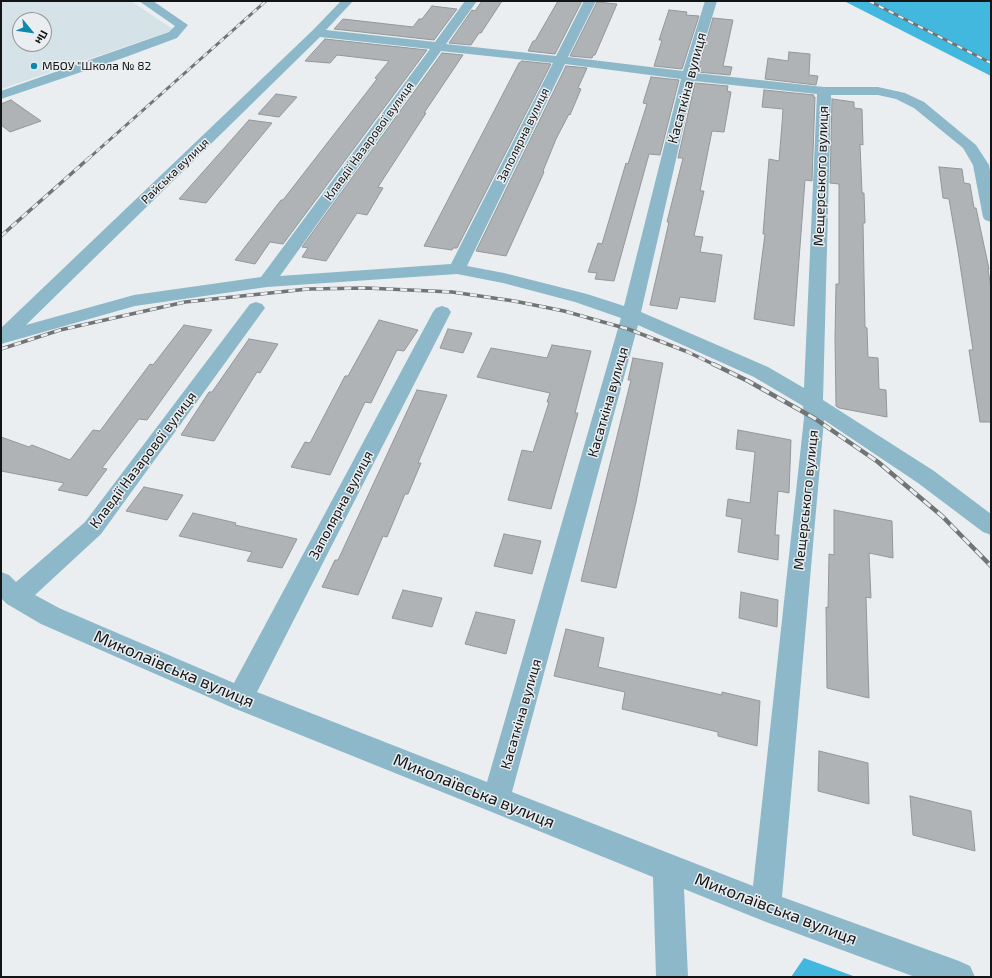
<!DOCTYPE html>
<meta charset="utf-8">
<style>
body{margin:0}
#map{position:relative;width:992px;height:978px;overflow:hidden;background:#eaeef0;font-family:"Exo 2",sans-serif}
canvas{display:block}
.frame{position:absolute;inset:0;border:2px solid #131415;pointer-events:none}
.north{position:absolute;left:12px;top:12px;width:40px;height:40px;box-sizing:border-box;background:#eaeef0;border:1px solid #949798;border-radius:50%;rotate:119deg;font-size:11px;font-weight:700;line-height:16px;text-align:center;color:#131415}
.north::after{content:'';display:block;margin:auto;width:14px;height:18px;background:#0e89ac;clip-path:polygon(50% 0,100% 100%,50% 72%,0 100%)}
</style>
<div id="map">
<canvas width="992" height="978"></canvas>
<div class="frame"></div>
<div class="north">Пн</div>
</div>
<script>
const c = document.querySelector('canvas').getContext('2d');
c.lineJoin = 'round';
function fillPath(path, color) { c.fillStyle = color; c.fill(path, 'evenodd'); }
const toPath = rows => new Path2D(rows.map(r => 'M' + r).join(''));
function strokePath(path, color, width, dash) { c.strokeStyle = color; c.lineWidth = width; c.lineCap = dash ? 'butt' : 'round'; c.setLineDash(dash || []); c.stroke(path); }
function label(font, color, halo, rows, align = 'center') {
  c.font = font + ' "Exo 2",sans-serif'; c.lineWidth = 3; c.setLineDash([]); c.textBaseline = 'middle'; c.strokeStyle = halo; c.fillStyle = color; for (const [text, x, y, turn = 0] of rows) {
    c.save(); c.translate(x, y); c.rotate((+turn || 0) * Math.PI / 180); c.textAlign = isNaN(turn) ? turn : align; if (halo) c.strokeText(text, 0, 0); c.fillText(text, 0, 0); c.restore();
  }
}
const built = toPath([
 [1,1,131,1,174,30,1,89],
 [20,20,44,20,44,44,20,44]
]);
const forest = toPath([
 [844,1,991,1,991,76],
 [804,958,856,977,791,977]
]);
const building = toPath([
 [482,1,502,1,481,33,479,33,471,45,449,43,472,10,475,11,482,1],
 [558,1,582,1,555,54,528,51,533,41,535,41,558,1],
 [597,2,617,4,595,55,593,55,592,58,570,56,597,2],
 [432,6,457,9,434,40,334,29,343,19,413,27,419,19,422,19,432,6],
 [669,10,687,12,686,15,699,16,682,69,654,66,662,40,659,40,669,10],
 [713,18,733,20,723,66,732,67,730,75,697,72,713,18],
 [325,39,427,50,283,244,270,242,255,264,235,260,281,200,283,200,377,79,375,78,389,61,337,55,330,63,305,61,325,39],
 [789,52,810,54,809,75,818,76,816,85,765,79,768,58,788,61,789,52],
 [442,53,463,55,424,113,426,113,378,187,383,188,367,215,357,213,326,261,302,257,308,248,302,247,442,53],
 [522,61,551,64,457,248,453,248,452,250,424,246,505,90,519,63,522,61],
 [566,66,587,68,578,88,581,89,570,115,569,114,556,139,543,171,544,172,506,256,476,251,566,66],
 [651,77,679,80,660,155,649,154,614,281,595,279,597,273,588,272,598,243,602,244,626,163,628,164,647,104,643,103,651,77],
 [695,83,728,86,727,91,731,92,724,132,712,131,700,191,704,191,694,236,703,237,700,252,722,255,715,302,680,297,677,309,650,305,669,222,667,222,683,158,678,158,695,83],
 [764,90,814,95,813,97,815,97,812,181,805,180,794,326,754,319,765,234,763,234,769,159,779,161,782,124,783,109,762,107,764,90],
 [276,94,297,97,279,117,258,114,276,94],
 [832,99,854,102,854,108,862,109,863,145,860,144,862,193,864,193,865,223,863,223,865,327,867,328,868,357,878,358,879,389,886,390,887,417,839,408,836,406,835,338,836,284,839,284,839,184,830,183,832,99],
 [11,100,41,121,10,132,1,125,1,104,11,100],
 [249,120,272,123,206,203,179,199,249,120],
 [939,167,962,169,964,183,970,184,974,208,976,208,989,269,988,269,991,288,991,422,980,422,969,350,973,350,958,251,949,199,943,198,939,167],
 [379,320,418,330,404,351,397,350,371,403,365,402,330,475,291,467,305,442,310,443,345,376,348,376,379,320],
 [184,325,212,330,147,420,139,419,102,468,107,469,87,496,58,490,64,483,1,471,1,437,29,447,32,445,70,460,93,430,100,431,150,364,153,365,184,325],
 [448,329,472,333,463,353,440,348,448,329],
 [249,339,278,344,260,373,257,372,214,441,181,435,209,392,212,392,249,339],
 [552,345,591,351,575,413,578,413,551,509,508,500,522,450,533,452,549,402,547,402,550,393,477,377,491,348,547,358,552,345],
 [633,358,663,363,636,502,616,588,581,581,631,380,628,380,633,358],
 [417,390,447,395,418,463,421,463,408,494,405,494,387,537,383,536,358,595,322,587,335,560,338,560,417,390],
 [738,430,791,440,789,493,778,491,775,535,779,535,778,560,738,552,742,519,726,516,728,499,750,503,755,452,736,449,738,430],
 [144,487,183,495,167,520,126,511,144,487],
 [834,510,892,521,893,558,869,553,871,598,866,597,869,698,827,688,826,607,828,608,829,554,834,555,834,510],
 [193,513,236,523,235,525,297,539,282,568,247,561,252,552,179,536,193,513],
 [504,534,541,541,532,574,494,566,504,534],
 [403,590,442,598,432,627,392,618,403,590],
 [741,592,778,600,777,627,739,618,741,592],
 [476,612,515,620,506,654,465,644,476,612],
 [566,629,604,638,598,667,722,695,722,692,760,701,757,746,718,736,718,732,622,709,625,692,554,676,566,629],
 [819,751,868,763,869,804,818,791,819,751],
 [910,796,971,811,975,851,913,835,910,796]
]);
const minor = toPath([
 [139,1,153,1,188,25,177,38,123,58,1,99,1,91,169,32,175,26,139,1],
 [341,1,353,1,326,30,435,42,465,1,477,1,446,44,556,56,584,1,596,1,568,57,683,71,705,1,717,1,695,73,824,87,878,87,905,93,924,102,976,145,989,165,991,177,991,222,985,220,983,217,973,165,963,148,914,108,896,99,878,95,831,95,823,400,934,471,991,514,991,535,983,532,918,483,824,420,782,897,959,961,970,966,975,977,915,977,766,922,684,889,688,977,656,977,653,877,231,707,41,624,7,604,1,598,1,572,9,575,16,582,85,522,250,304,256,302,262,304,265,308,262,312,101,534,35,595,59,608,234,683,433,312,436,308,442,306,448,308,451,312,257,692,487,782,621,318,575,302,503,283,457,274,267,287,135,306,1,344,1,328,313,30,341,1],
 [320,37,430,49,261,277,134,295,26,325,320,37],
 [441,51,553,63,451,264,280,276,441,51],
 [565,64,681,79,624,306,587,294,504,273,467,266,565,64],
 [694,81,817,94,804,388,768,367,641,312,694,81],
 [638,325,754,377,803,406,804,418,753,886,512,792,638,325]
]);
const railFar2 = toPath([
 [869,1,991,63],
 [88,159,266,1]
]);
const railFar1 = toPath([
 [1,236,89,158],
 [1,349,60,330,185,302,308,289,366,288,452,292,514,301,564,311,628,329,688,352,715,365]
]);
const rail = toPath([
 [713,364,748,381,814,418,878,462,942,516,991,566]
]);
const markers = [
 [34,66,4,"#0e89ac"]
];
const farPoinames = [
 ["МБОУ \"Школа № 82",42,66]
];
const farStreetnames = [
 ["Заполярна вулиця",523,135,-64],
 ["Клавдії Назарової вулиця",369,141,-54],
 ["Райська вулиця",175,171,-44]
];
const streetNames = [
 ["Касаткіна вулиця",687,88,-75],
 ["Мещерського вулиця",821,176,-88],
 ["Касаткіна вулиця",608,402,-74],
 ["Клавдії Назарової вулиця",143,460,-53],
 ["Мещерського вулиця",806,500,-84],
 ["Заполярна вулиця",341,505,-62],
 ["Касаткіна вулиця",521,714,-74]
];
const nearStreetnames = [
 ["Миколаївська вулиця",174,669,23],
 ["Миколаївська вулиця",474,791,22],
 ["Миколаївська вулиця",776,909,21]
];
fillPath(built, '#d5e2e7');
fillPath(forest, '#42b8df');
fillPath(building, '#afb3b5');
strokePath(building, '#939799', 1);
fillPath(minor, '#8cb8c9');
strokePath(railFar2, '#717475', 3);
strokePath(railFar1, '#717475', 3.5);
strokePath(rail, '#717475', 4.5);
strokePath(railFar2, '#eaeef0', 2, [5.5]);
strokePath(railFar1, '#eaeef0', 2.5, [7]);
strokePath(rail, '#eaeef0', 3, [9]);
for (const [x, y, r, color] of markers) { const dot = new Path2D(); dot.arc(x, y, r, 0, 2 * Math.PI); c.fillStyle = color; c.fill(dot); strokePath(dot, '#eaeef0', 1.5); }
label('12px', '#131415', '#eaeef0', farPoinames, 'left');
label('12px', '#131415', '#eaeef0', farStreetnames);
label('14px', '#131415', '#eaeef0', streetNames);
label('17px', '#131415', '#eaeef0', nearStreetnames);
</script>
